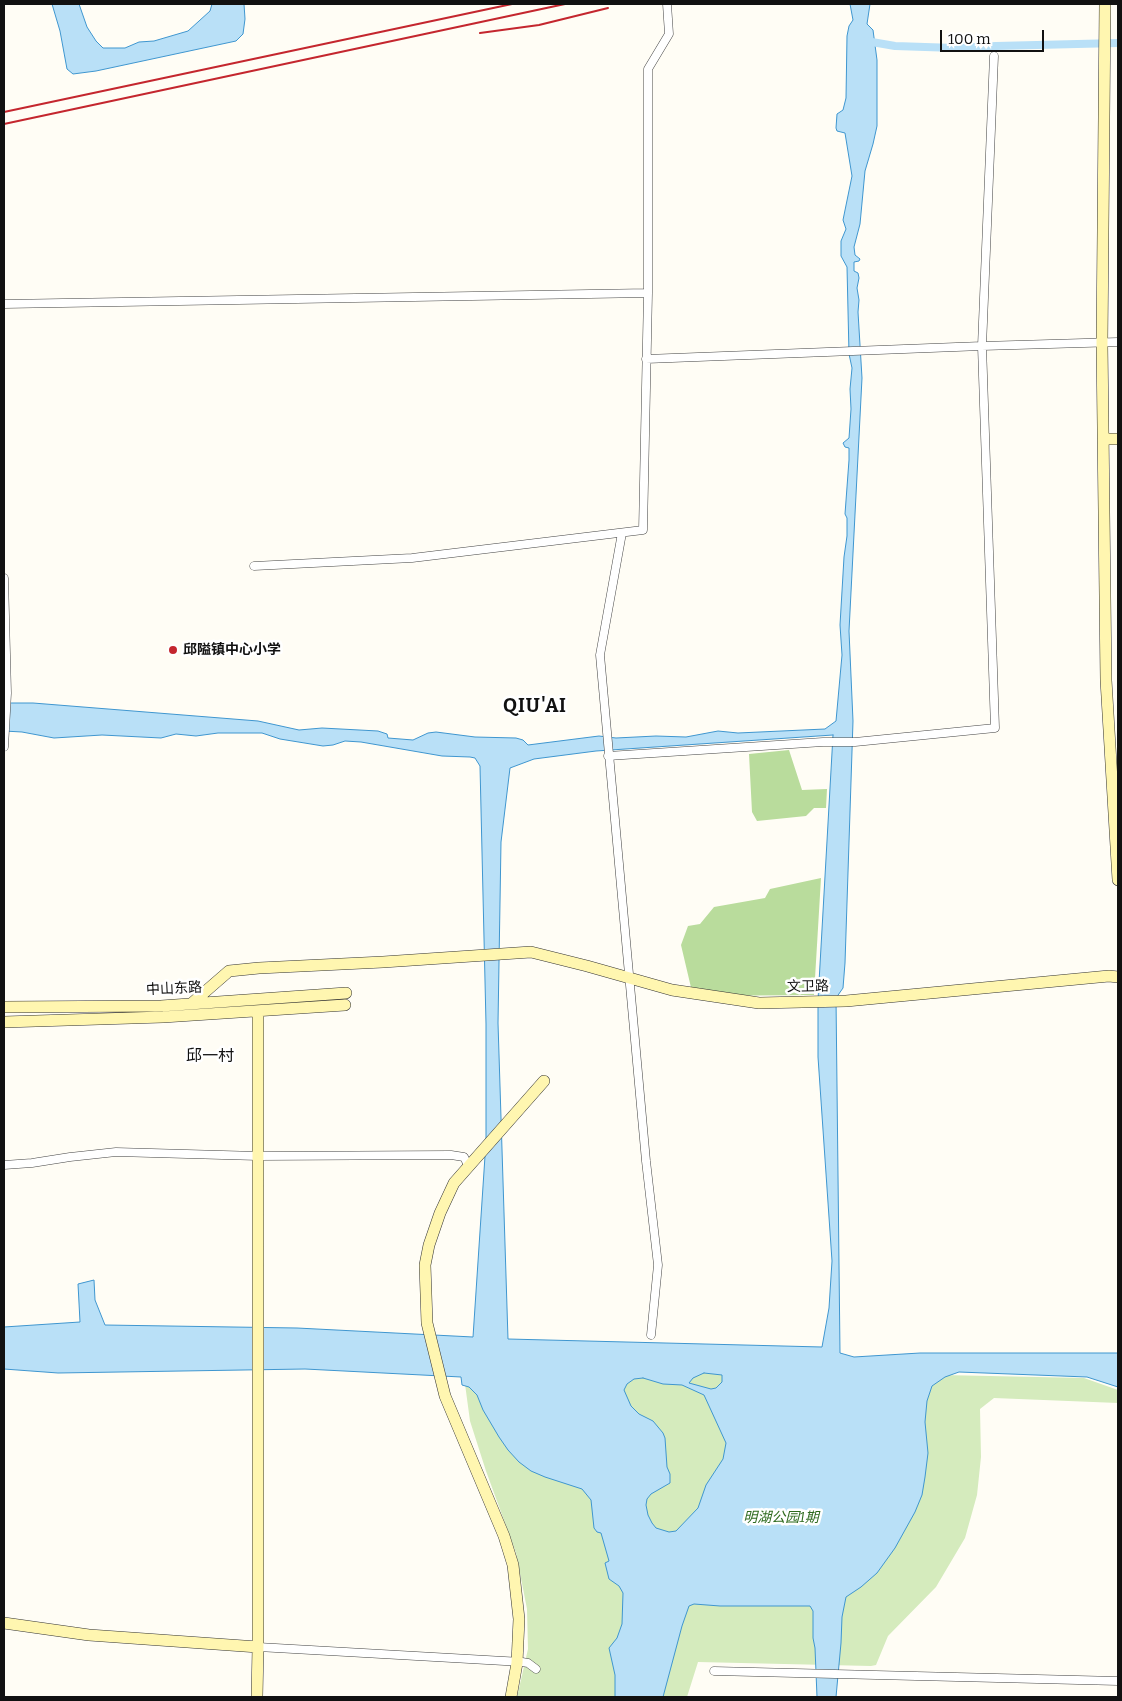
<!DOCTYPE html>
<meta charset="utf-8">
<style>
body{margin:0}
#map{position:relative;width:1122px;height:1701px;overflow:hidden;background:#fffdf5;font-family:Bitter,serif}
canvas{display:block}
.frame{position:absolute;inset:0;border:5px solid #111;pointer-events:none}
.scale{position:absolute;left:940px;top:30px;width:104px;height:22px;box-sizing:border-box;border:2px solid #111;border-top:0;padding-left:6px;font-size:15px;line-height:18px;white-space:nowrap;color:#111;-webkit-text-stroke:4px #fff;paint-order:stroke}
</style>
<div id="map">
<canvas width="1122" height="1701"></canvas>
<div class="frame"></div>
<div class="scale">100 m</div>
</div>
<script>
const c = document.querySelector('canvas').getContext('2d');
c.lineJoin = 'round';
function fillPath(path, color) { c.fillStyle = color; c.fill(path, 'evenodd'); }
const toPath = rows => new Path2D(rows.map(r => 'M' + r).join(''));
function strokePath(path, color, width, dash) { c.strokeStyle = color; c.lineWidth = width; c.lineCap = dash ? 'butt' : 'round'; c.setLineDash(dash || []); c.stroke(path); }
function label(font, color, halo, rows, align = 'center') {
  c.font = font + ' Bitter,"Noto Sans SC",serif'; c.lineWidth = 5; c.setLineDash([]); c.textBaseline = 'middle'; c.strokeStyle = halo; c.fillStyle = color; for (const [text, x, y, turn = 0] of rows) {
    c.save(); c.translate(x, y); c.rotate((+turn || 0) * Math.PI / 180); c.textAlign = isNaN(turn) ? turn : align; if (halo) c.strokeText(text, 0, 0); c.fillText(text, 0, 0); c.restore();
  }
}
const green = toPath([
 [706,1370,1084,1378,1118,1390,1118,1403,994,1398,980,1409,981,1457,977,1495,965,1538,936,1587,888,1636,876,1665,871,1666,698,1662,687,1697,517,1697,528,1649,527,1609,516,1553,486,1471,470,1421,465,1384]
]);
const forest = toPath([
 [789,750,802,790,827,789,826,808,814,808,806,816,757,821,752,812,749,754],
 [821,878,814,995,693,996,681,945,688,926,700,924,714,907,765,898,770,889]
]);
const water = toPath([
 [52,4,79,4,87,27,96,41,103,48,125,48,139,42,154,41,188,31,210,11,212,4,244,4,245,19,243,34,236,41,96,71,73,74,67,69,60,31,52,4],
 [850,4,870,4,867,24,873,30,877,60,877,126,873,144,865,171,860,224,854,247,855,255,860,259,859,261,854,262,854,271,858,273,859,278,857,288,859,300,858,312,862,378,849,631,853,721,845,963,843,988,836,998,840,1353,854,1357,920,1353,1118,1353,1118,1387,1087,1377,959,1372,945,1377,932,1386,927,1401,925,1422,928,1453,925,1477,922,1495,915,1512,895,1548,877,1573,861,1587,846,1597,842,1617,841,1643,836,1697,817,1697,815,1648,813,1638,813,1611,810,1606,720,1606,694,1604,689,1606,682,1626,663,1697,615,1697,615,1675,609,1648,617,1638,622,1624,623,1593,619,1586,609,1579,605,1563,609,1561,601,1533,597,1532,594,1528,591,1500,582,1489,545,1477,531,1471,519,1462,508,1450,499,1437,483,1410,477,1395,469,1387,462,1385,461,1377,305,1369,58,1373,4,1369,4,1327,80,1322,78,1284,94,1280,95,1300,105,1325,297,1328,473,1337,486,1141,486,1024,480,766,475,758,470,757,442,756,361,742,345,741,333,745,323,746,280,739,262,733,218,733,196,736,176,734,161,738,102,735,54,738,22,732,4,731,4,703,33,703,258,721,299,730,322,728,378,731,387,734,388,738,413,740,428,733,436,732,475,737,516,738,523,740,528,745,599,736,616,738,656,736,686,737,718,731,738,733,825,729,836,721,842,655,840,625,844,557,847,536,847,518,845,514,849,460,849,448,845,447,843,443,849,438,851,409,850,389,852,368,849,354,847,267,841,256,841,241,846,229,843,220,852,176,845,133,837,131,836,128,837,114,843,110,846,98,847,36,849,26,853,20,850,4],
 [833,735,818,1000,818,1057,832,1261,829,1308,822,1347,508,1339,498,1023,501,842,510,768,534,759,596,751,833,735],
 [704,1373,722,1375,722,1382,716,1388,711,1389,689,1383,693,1378,704,1373],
 [643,1378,663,1384,682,1385,704,1395,726,1443,723,1459,706,1485,698,1508,676,1531,669,1532,656,1528,652,1523,648,1515,646,1505,647,1499,651,1494,670,1483,670,1474,667,1467,665,1438,663,1433,653,1421,639,1414,631,1406,624,1390,627,1384,634,1379,643,1378]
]);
const canal = toPath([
 [866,41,895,46,955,48,996,46,1118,43]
]);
const street = toPath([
 [648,293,648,69,669,34,667,4],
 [4,304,648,293,643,530,412,558,254,566],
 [646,359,982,346,1118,342],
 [622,533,600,655,646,1161,658,1265,651,1335],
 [4,578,7,693,4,747],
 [608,756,823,742,855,742,995,728,982,346,994,56],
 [4,1165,32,1163,70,1157,116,1152,258,1156,451,1155,464,1157,468,1165],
 [258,1647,522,1662,528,1663,536,1669],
 [714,1671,1118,1681]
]);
const secondary = toPath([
 [1105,4,1102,343,1106,680,1118,880],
 [1103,439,1118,439],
 [191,1004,229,971,259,968,383,962,531,952,587,966,672,990,759,1003,846,1001,1109,976,1118,977],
 [4,1007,161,1006,346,993],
 [4,1022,163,1017,345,1005],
 [4,1623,89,1635,258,1647],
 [257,1697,258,1647,258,1011],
 [511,1697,517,1663,519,1619,513,1565,504,1536,445,1396,427,1323,425,1265,429,1245,440,1213,454,1183,544,1081]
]);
const rail = toPath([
 [480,33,539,25,608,8],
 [4,112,512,4],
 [4,124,565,4]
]);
const markers = [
 [173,650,5,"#c4262e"]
];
const poiNames = [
 ["邱隘镇中心小学",183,650]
];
const streetNames = [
 ["文卫路",808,987,-1],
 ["中山东路",174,989,-3]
];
const parkNames = [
 ["明湖公园1期",781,1518]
];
const quarterNames = [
 ["邱一村",210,1057]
];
const districtNames = [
 ["QIU'AI",535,707]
];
fillPath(green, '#d5ebbd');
fillPath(forest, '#b9dc9c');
fillPath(water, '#b9e0f7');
strokePath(water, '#3f96cf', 1);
strokePath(canal, '#b9e0f7', 8);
strokePath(street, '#444', 9);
strokePath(secondary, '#333', 12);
strokePath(street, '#fff', 8);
strokePath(secondary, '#fff6b0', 11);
strokePath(rail, '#c4262e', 2);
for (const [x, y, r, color] of markers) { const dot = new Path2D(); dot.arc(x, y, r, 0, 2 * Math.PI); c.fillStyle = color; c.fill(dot); strokePath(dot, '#fff', 2); }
label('bold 14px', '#111', '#fff', poiNames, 'left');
label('14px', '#111', '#fff', streetNames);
label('italic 14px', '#2f6b1f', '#fff', parkNames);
label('16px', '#111', '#fff', quarterNames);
c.letterSpacing = '1px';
label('bold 19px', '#111', '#fff', districtNames);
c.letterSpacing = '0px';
</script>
